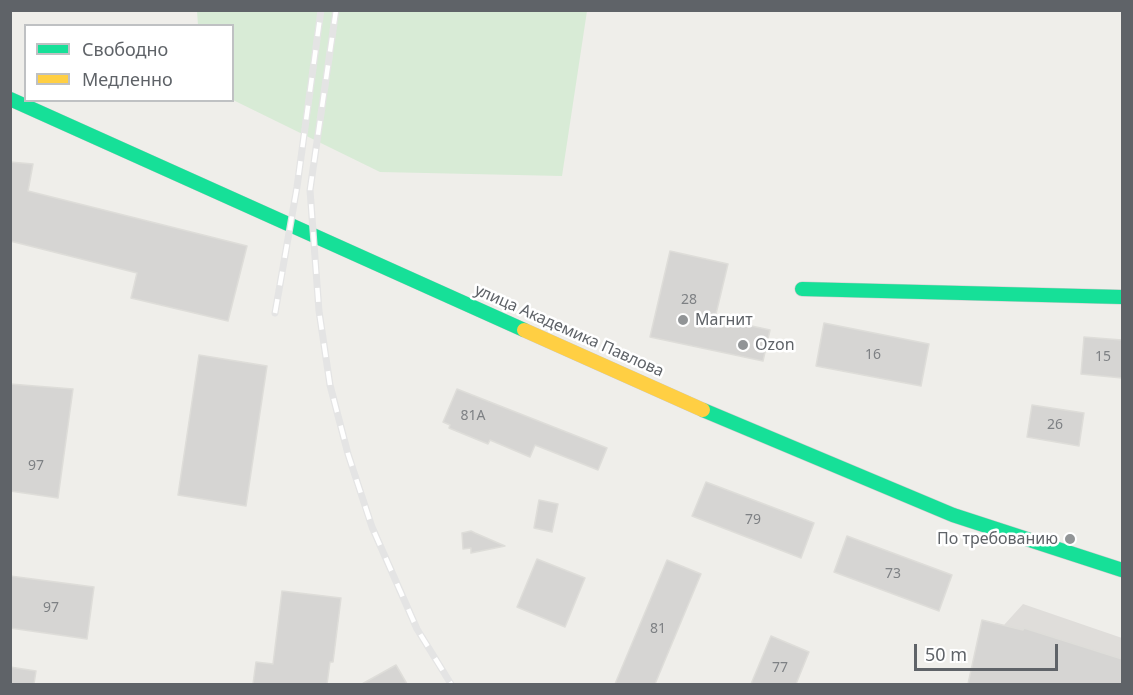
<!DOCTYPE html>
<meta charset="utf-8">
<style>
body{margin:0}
#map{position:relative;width:1133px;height:695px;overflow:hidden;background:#efeeea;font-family:"Noto Sans",sans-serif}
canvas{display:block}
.frame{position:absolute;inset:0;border:12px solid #5f6368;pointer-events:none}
.legend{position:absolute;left:24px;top:24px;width:210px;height:78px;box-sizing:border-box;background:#fff;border:2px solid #bfc1c3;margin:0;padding:8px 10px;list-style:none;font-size:18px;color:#5f6368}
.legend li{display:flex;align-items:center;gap:12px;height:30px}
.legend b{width:30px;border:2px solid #bfc1c3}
.scale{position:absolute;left:914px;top:644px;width:144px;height:27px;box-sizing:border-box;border:3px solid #5f6368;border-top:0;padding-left:8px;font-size:18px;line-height:21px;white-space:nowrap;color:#5f6368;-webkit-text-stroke:4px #fff;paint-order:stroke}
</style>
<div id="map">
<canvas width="1133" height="695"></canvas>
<div class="frame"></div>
<ul class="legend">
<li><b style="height:8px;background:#16e098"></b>Свободно</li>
<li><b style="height:8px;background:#ffcf43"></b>Медленно</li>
</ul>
<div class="scale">50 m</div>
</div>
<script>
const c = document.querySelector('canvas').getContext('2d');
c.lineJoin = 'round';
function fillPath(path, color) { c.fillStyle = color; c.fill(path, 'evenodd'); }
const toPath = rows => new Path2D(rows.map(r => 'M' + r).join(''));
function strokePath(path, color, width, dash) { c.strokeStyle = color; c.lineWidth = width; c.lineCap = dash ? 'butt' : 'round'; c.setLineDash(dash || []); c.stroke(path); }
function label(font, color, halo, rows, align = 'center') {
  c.font = font + ' "Noto Sans",sans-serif'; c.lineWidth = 5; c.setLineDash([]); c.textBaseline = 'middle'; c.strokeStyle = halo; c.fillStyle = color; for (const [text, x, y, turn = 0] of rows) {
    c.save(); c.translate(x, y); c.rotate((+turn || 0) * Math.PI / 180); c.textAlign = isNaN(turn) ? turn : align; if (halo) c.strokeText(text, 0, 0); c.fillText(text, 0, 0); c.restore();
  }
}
const industrial = toPath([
 [1023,604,1122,638,1122,684,968,684,982,620,1004,625]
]);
const green = toPath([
 [197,11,587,11,562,176,380,172,233,100,232,26,198,25]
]);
const building = toPath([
 [10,162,33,164,28,191,247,246,228,321,131,298,137,273,10,241,10,162],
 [670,251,728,264,715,318,770,330,763,361,650,337,670,251],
 [824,323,929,344,921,386,816,366,824,323],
 [1084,337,1122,340,1122,378,1081,374,1084,337],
 [199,355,267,366,246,506,178,495,199,355],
 [10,384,73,389,58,498,10,491,10,384],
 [457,389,607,448,598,470,535,445,530,457,490,440,488,444,449,428,450,425,443,422,457,389],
 [1032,405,1084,413,1079,446,1027,437,1032,405],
 [706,482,814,523,801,558,692,516,706,482],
 [539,500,558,504,552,532,534,528,539,500],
 [471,531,475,533,505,546,471,553,471,548,463,549,462,533,471,531],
 [847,536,952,575,939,611,834,572,847,536],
 [537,559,585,578,565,627,517,607,537,559],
 [667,560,701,574,655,684,615,684,667,560],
 [10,576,94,587,87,639,10,628,10,576],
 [282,591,341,598,333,662,330,662,327,684,253,684,256,662,273,664,282,591],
 [982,620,1023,630,1024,628,1122,659,1122,684,968,684,982,620],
 [771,636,809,652,796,684,751,684,771,636],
 [396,665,407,684,362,684,396,665],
 [10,667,36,671,34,684,10,684,10,667]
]);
const fast = toPath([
 [10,99,524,330],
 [802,289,1122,297],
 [703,410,953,515,1122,570]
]);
const slow = toPath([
 [524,330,703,410]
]);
const rail = toPath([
 [336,10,310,190,319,311,330,385,348,454,372,527,417,629,451,684],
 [275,313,297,187,321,10]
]);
const markers = [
 [683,320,6,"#919496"],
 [743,345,6,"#919496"],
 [1070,539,6,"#919496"]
];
const numberNames = [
 ["28",689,300],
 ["16",873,355],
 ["15",1103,357],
 ["81А",473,416],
 ["26",1055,425],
 ["97",36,466],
 ["79",753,520],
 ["73",893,574],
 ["97",51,608],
 ["81",658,629],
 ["77",780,668]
];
const poiNames = [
 ["Магнит",695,320],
 ["Ozon",755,345],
 ["По требованию",1058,539,"right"]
];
const streetNames = [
 ["улица Академика Павлова",569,331,24]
];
fillPath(industrial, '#dfddda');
fillPath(green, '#d8ebd6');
fillPath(building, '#d6d5d3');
strokePath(building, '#deddd9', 1.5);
strokePath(fast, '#cacacb', 15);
strokePath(slow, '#cacacb', 15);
strokePath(fast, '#16e098', 14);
strokePath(slow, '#ffcf43', 14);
strokePath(rail, '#e4e4e4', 7);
strokePath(rail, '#fff', 4.5, [14]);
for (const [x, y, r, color] of markers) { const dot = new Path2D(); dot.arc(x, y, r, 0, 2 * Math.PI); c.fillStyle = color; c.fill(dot); strokePath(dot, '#fff', 2); }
label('14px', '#7e8184', null, numberNames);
label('16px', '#5f6368', '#fff', poiNames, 'left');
label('16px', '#5f6368', '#fff', streetNames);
</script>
